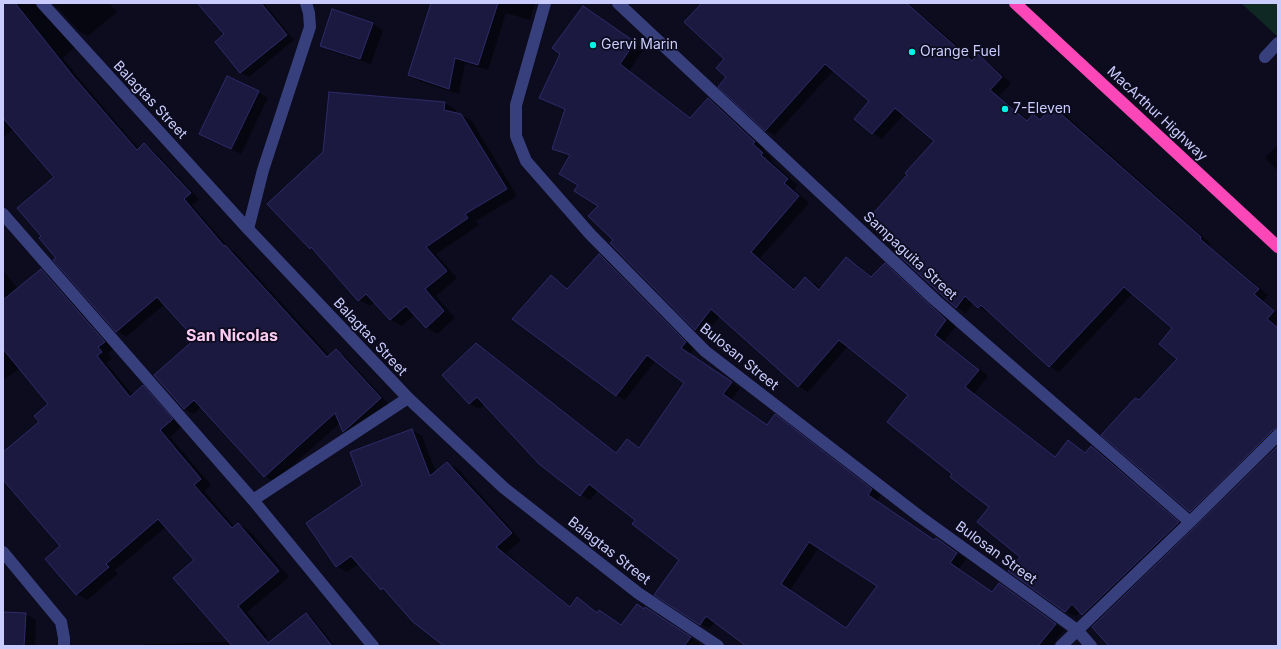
<!DOCTYPE html>
<style>
body{margin:0}
#map{position:relative;width:1281px;height:649px;overflow:hidden;background:#0d0c1e;font-family:Inter,sans-serif}
canvas{display:block}
.frame{position:absolute;inset:0;border:4px solid #caccfe;pointer-events:none}
</style>
<div id="map">
<canvas width="1281" height="649"></canvas>
<div class="frame"></div>
</div>
<script>
const c = document.querySelector('canvas').getContext('2d');
c.lineJoin = 'round';
function fillPath(path, color) { c.fillStyle = color; c.fill(path, 'evenodd'); }
const toPath = rows => new Path2D(rows.map(r => 'M' + r).join(''));
function strokePath(path, color, width, dash) { c.strokeStyle = color; c.lineWidth = width; c.lineCap = dash ? 'butt' : 'round'; c.setLineDash(dash || []); c.stroke(path); }
function label(font, color, halo, rows, align = 'center') {
  c.font = font + ' Inter,sans-serif'; c.lineWidth = 3.5; c.setLineDash([]); c.textBaseline = 'middle'; c.strokeStyle = halo; c.fillStyle = color; for (const [text, x, y, turn = 0] of rows) {
    c.save(); c.translate(x, y); c.rotate((+turn || 0) * Math.PI / 180); c.textAlign = isNaN(turn) ? turn : align; if (halo) c.strokeText(text, 0, 0); c.fillText(text, 0, 0); c.restore();
  }
}
const green = toPath([
 [1241,3,1278,3,1278,37]
]);
const shadow = toPath([
 [3,3,46,3,75,47,63,58,82,82,139,149,144,144,153,150,199,199,192,205,231,250,235,252,330,356,336,351,345,356,389,404,352,437,343,432,340,423,274,482,264,476,201,407,194,414,184,409,196,339,165,304,126,337,117,331,58,258,42,236,55,178,13,129,3,138],
 [53,3,109,3,117,12,88,36,79,31],
 [198,3,264,3,294,40,249,77,240,72,226,34],
 [432,3,535,3,530,20,506,13,488,70,465,63,459,94,419,81,409,75],
 [703,3,899,3,930,22,974,60,978,56,987,61,1011,83,999,96,1029,121,1034,115,1041,120,1052,107,1062,112,1210,243,1209,245,1268,295,1263,301,1278,313,1278,439,1200,516,1190,511,1139,401,1179,359,1174,328,1133,293,1059,372,1049,366,990,311,988,313,973,303,966,313,956,307,904,245,909,175,935,141,904,114,882,139,873,133,856,119,871,101,834,70,775,135,766,130,726,59],
 [583,7,644,49,629,71,691,118,708,99,718,105,765,148,763,150,773,159,771,161,797,185,794,189,809,203,760,258,796,290,806,279,816,284,821,289,847,259,857,264,872,277,885,264,895,270,956,326,944,341,988,376,974,394,1056,457,1069,441,1086,453,1091,447,1101,453,1188,529,1093,620,1083,615,1080,612,1076,617,1066,611,1021,557,991,507,954,474,910,394,848,346,808,392,798,386,720,316,705,335,695,329,614,240,600,205,579,184,571,157,563,154,553,148,566,110,551,103],
 [373,24,383,30,371,64,331,51,321,45],
 [258,92,268,98,241,154,211,139],
 [330,93,445,103,456,110,455,114,461,115,472,121,517,196,476,221,479,225,436,254,457,278,436,296,455,318,437,334,426,327,415,314,402,326,391,320,375,302,370,306,359,300,316,252,310,248,324,152],
 [1278,144,1278,171,1265,158],
 [599,255,609,261,694,348,690,354,740,388,732,400,768,425,775,416,784,421,881,495,877,501,935,541,936,539,946,544,966,559,959,569,993,593,999,584,1009,590,1064,630,1052,646,769,646,715,622,709,629,700,624,680,560,637,519,598,490,590,500,581,495,484,404,479,409,470,404,443,375,476,345,486,350,617,453,627,440,640,448,685,383,656,360,625,400,616,395,551,277,561,282,568,289],
 [819,547,878,586,847,628,790,590],
 [3,270,18,289,41,270,52,277,114,348,108,354,112,359,106,363,133,395,143,387,153,393,182,426,170,437,211,485,204,491,235,527,238,524,249,530,289,577,247,612,267,636,255,646,145,646,145,644,229,642,195,560,166,527,115,570,118,574,87,600,77,594,61,546,17,495,12,492,3,481,3,453,40,422,49,404,20,368,3,380],
 [412,430,422,436,436,472,447,463,458,469,521,540,506,553,571,607,577,599,598,613,600,611,622,626,646,608,700,644,699,646,446,646,389,593,382,589,359,564,347,572,336,566,363,485],
 [3,613,26,614,36,620,35,646,3,646],
 [306,614,312,618,335,646,269,646]
]);
const building = toPath([
 [3,3,15,3,73,76,137,150,144,143,191,193,184,199,224,246,225,245,327,357,336,349,381,398,343,432,335,413,264,477,194,400,184,409,154,375,195,339,157,297,116,332,53,260,56,258,39,238,41,236,17,208,54,177,3,118,3,3],
 [197,3,261,3,287,35,240,73,215,42,224,34,197,3],
 [431,3,498,3,478,65,455,58,449,89,408,75,431,3],
 [702,3,906,3,972,61,978,54,1002,77,990,90,1027,121,1033,114,1040,120,1052,106,1201,237,1200,239,1259,289,1254,294,1274,311,1267,319,1278,328,1278,428,1273,430,1190,512,1101,435,1135,398,1139,400,1177,359,1159,344,1172,328,1124,287,1049,367,981,305,978,308,965,296,956,308,895,252,903,245,871,216,907,175,905,173,934,141,895,108,872,134,854,119,869,101,825,64,765,131,718,87,726,77,716,68,724,59,684,22,702,3],
 [583,6,635,42,620,64,690,118,708,98,755,142,753,144,763,153,761,155,788,179,784,183,799,196,751,252,794,290,805,277,819,290,846,257,871,277,885,263,946,320,935,335,979,370,965,387,1055,457,1068,440,1085,453,1091,446,1179,522,1082,615,1072,604,1065,612,1008,571,1020,557,977,522,989,507,950,477,952,474,887,422,908,395,839,340,798,387,711,309,695,330,610,243,613,240,588,216,598,206,574,191,578,185,559,174,570,155,552,149,565,109,539,98,560,54,552,48,583,6],
 [332,9,373,23,360,59,320,46,332,9],
 [227,76,259,91,231,149,199,134,227,76],
 [329,92,445,102,444,110,461,114,507,189,465,214,468,218,426,247,447,271,425,289,444,311,426,328,406,306,390,320,366,294,358,301,311,247,310,249,267,204,323,152,329,92],
 [599,254,686,342,681,348,732,382,723,394,767,425,775,414,872,489,868,495,934,540,936,538,957,553,950,563,992,592,999,583,1056,624,1038,646,746,646,706,616,700,625,654,595,679,560,632,524,635,520,589,484,580,496,539,464,477,397,469,404,442,375,476,343,616,453,627,439,639,448,684,383,647,355,616,396,512,319,551,275,567,289,599,254],
 [809,542,877,586,846,628,781,584,809,542],
 [41,269,105,342,98,347,102,352,97,356,130,397,143,385,173,419,160,430,201,479,194,485,232,528,238,523,279,571,238,606,268,643,306,613,332,646,232,646,173,578,194,560,158,519,106,564,109,567,76,595,45,559,60,546,3,480,3,452,39,422,34,416,48,404,3,349,3,300,41,269],
 [412,429,430,476,447,462,512,533,496,547,570,607,577,597,597,613,599,610,621,625,637,604,644,609,645,607,691,637,684,646,444,646,413,622,383,588,381,590,351,556,336,567,306,523,362,485,350,452,412,429],
 [1278,446,1278,646,1109,646,1092,627,1195,527,1278,446],
 [3,612,26,613,24,646,3,646,3,612]
]);
const minor = toPath([
 [42,3,248,229,408,398,504,488,638,593,718,646],
 [545,3,516,105,516,136,526,161,590,234,705,351,919,516,1077,630,1091,646],
 [618,3,935,300,1190,522],
 [1265,57,1278,43],
 [3,214,253,500,373,646],
 [248,229,263,170,310,27,309,13,306,3],
 [253,500,408,398],
 [3,552,61,622,64,638,64,646],
 [1061,646,1190,522,1278,435]
]);
const highway = toPath([
 [1015,3,1278,247]
]);
const markers = [
 [593,45,4,"#04f1e6"],
 [912,52,4,"#04f1e6"],
 [1005,109,4,"#04f1e6"]
];
const poiNames = [
 ["Gervi Marin",601,45],
 ["Orange Fuel",920,52],
 ["7-Eleven",1013,109]
];
const streetNames = [
 ["Balagtas Street",150,100,47],
 ["MacArthur Highway",1157,114,43],
 ["Sampaguita Street",910,256,43],
 ["Balagtas Street",370,337,47],
 ["Bulosan Street",739,357,39],
 ["Balagtas Street",609,551,38],
 ["Bulosan Street",996,553,36]
];
const quarterNames = [
 ["San Nicolas",232,336]
];
fillPath(green, '#102824');
fillPath(shadow, '#0007');
fillPath(building, '#1b193f');
strokePath(building, '#2e2b6b', 1);
strokePath(minor, '#383f7d', 12);
strokePath(highway, '#fc47b8', 12);
for (const [x, y, r, color] of markers) { const dot = new Path2D(); dot.arc(x, y, r, 0, 2 * Math.PI); c.fillStyle = color; c.fill(dot); strokePath(dot, '#0d0c1e', 1.5); }
label('14px', '#caccfe', '#0d0c1e', poiNames, 'left');
label('14px', '#caccfe', '#0d0c1e', streetNames);
label('bold 16px', '#feccf3', '#0d0c1e', quarterNames);
</script>
